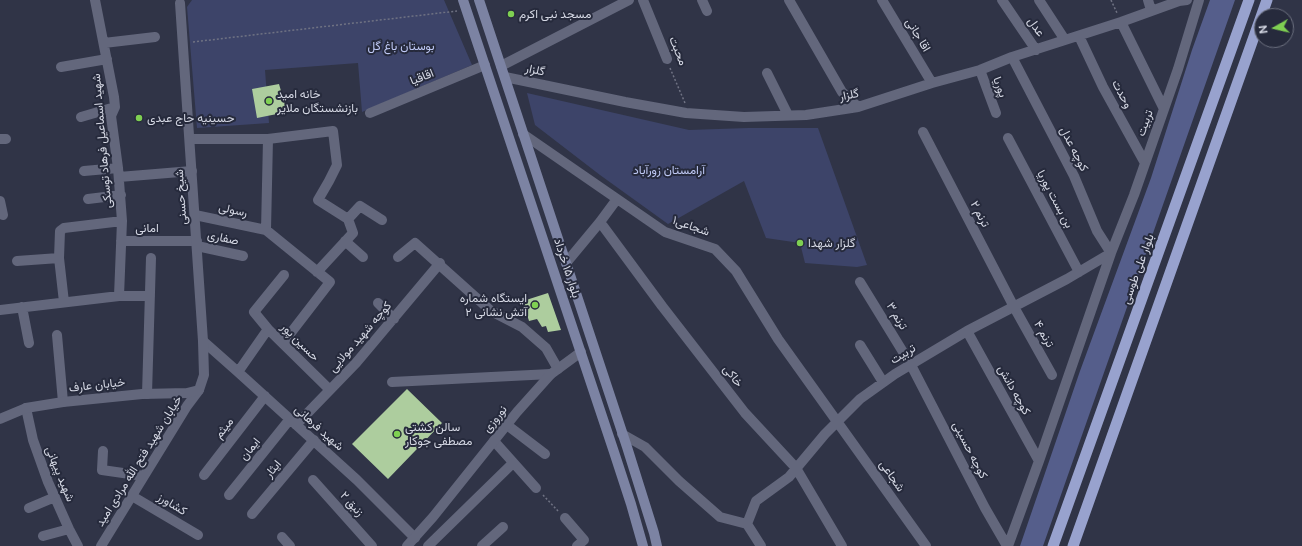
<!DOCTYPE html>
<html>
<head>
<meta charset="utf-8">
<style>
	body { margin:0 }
	#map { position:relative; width:1302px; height:546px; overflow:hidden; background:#303447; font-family:"Public Sans",sans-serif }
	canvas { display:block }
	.north { position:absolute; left:1254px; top:8px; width:40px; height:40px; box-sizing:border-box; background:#262a3c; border:1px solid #6c707f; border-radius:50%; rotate:262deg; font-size:11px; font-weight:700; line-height:16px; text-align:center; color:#d5d8e4 }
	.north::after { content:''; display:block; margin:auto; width:14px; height:18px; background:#7fd052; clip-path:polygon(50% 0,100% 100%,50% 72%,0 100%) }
</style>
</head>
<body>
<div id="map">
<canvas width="1302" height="546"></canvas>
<div class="north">N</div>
</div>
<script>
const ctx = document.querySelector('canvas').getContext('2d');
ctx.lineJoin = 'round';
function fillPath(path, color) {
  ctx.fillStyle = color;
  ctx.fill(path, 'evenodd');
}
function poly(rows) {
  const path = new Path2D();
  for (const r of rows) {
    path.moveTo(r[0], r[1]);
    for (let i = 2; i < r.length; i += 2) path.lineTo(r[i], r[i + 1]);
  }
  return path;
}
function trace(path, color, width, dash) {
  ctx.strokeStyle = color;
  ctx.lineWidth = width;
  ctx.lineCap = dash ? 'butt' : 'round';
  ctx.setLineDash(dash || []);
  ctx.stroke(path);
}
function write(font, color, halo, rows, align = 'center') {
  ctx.font = font + ' "Public Sans",Vazirmatn,sans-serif';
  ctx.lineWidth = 4;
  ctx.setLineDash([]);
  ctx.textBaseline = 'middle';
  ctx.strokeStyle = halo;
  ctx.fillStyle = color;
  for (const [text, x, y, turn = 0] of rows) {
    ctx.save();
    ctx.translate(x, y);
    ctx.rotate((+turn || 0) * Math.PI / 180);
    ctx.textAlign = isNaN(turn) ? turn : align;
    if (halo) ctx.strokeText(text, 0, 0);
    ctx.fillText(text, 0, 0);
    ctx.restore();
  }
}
fillPath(poly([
	[192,0,444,0,472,65,362,112,358,63,265,70,269,123,197,128,187,7],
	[527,93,689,130,748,128,818,128,867,265,857,267,805,263,800,243,766,238,744,181,668,224,600,175,535,125]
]), '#3d4469');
fillPath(poly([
	[1210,0,1235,0,1043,546,1020,546,1080,371,1151,178,1192,50]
]), '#555e8b');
fillPath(poly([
	[279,84,287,112,257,118,252,89],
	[548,293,561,330,548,332,546,326,542,327,537,319,529,321,523,301],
	[407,389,442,423,388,479,352,444]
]), '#adcd9e');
trace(poly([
	[1111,0,1117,13],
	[193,42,457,11],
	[670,68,685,103],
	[543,495,558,511]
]), '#6f7283', 1.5, [2, 2]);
trace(poly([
	[95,0,114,97,115,107,111,116,118,168,122,221,119,296],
	[643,0,667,59],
	[702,0,707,11],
	[789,0,842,92,858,107],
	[882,0,932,83],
	[1002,0,1036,50],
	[1039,0,1065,40],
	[1148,0,1151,10],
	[1121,22,1164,109],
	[1079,36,1103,87,1145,163],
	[104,43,155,37],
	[61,67,107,59],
	[980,70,996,113],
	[767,73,788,115],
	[505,77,625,102,686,113,744,117,806,115,858,107,932,83,980,70,1012,57,1121,22,1179,1,1187,0],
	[370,113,485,65],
	[81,117,115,107],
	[923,132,1014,307,1052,375],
	[523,134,665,232,715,249,736,271,778,339,926,546],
	[1008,138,1079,272],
	[0,139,6,139],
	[190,139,268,139,333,131,337,165,329,181,318,200,348,219,353,233,317,272],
	[84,171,118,168],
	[119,177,192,171],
	[88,199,121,195],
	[0,201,3,215],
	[195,215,266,230,330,282,283,343],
	[348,219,360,206,382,220],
	[600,222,662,306,745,413,796,468,842,546],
	[266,230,268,139],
	[121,241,197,241],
	[345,241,363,257],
	[197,246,243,256],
	[398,257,415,243,491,311,522,327,546,348,558,369],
	[17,261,59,258],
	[566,263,600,222,617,199],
	[860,282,911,365,985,508,1007,546],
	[64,302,59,258,60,231,64,228,122,221],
	[378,303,394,319],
	[22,307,29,343],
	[0,310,119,296,150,296],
	[268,329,254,312,284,275],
	[967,331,1039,461],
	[57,335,63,402],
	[203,341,238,372,357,480,415,538],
	[860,345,883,382],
	[238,372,268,329,330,390],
	[392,382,551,374],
	[147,394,151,258],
	[26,408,33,440,48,482,69,529,78,546],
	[296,425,356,363,440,263],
	[507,425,545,454],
	[622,434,645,447,679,481,720,517,747,524],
	[494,441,536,488],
	[103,451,102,470,144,476],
	[204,475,265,396],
	[313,480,372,546],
	[229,495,290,419],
	[132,496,198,535],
	[29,508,55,497],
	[252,514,314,440],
	[565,518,584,540,577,546],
	[747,524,756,501,789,477,825,434,860,399,895,374,967,331,1067,279,1111,253,1097,231,1074,176,1012,57],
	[747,524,761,546],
	[43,536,69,529],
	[282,537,290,546],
	[101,546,187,406,199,390],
	[428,546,513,463],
	[482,546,503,527],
	[1008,546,1039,461,1111,253,1134,195,1178,69,1199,0]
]), '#63677c', 10);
trace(poly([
	[501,66,629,0],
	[0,419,26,408,63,402,142,394,187,393,199,390,204,375,203,341,180,3],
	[407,546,433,517,517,412,551,374,581,352]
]), '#63677c', 10);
trace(poly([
	[463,0,614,452,631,504,643,546],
	[479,0,627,447,654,533,657,546]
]), '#7c83a3', 10);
trace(poly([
	[1053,546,1249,0],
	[1073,546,1267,0]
]), '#98a2ce', 11);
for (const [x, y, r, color] of [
	[511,14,4,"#7fd052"],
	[269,101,4,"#7fd052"],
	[139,118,4,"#7fd052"],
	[800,243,4,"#7fd052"],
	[535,305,4,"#7fd052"],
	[397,434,4,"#7fd052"]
]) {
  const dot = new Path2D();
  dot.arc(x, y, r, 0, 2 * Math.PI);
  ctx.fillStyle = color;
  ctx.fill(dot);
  trace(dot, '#262a3c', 1.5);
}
write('12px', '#d5d8e4', '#262a3c', [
	["مسجد نبی اکرم",519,14],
	["خانه امید",277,94],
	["بازنشستگان ملایر",277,108],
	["حسینیه حاج عبدی",147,118],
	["گلزار شهدا",808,243],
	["ایستگاه شماره",527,298,"right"],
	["۲ آتش نشانی",527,312,"right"],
	["سالن کشتی",405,427],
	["مصطفی جوکار",405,441]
], 'left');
write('12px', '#d5d8e4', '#262a3c', [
	["عدل",1036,27,55],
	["اقا جانی",918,35,59],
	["محبت",678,51,68],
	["گلزار",535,70,12],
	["اقاقیا",422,77,-22],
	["پوریا",1000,87,70],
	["وحدت",1122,94,62],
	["گلزار",849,95,-11],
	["تربیت",1145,123,-71],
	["شهید اسماعیل فرهاد توسکی",102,141,-95],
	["کوچه عدل",1074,149,63],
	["شیخ حسنی",181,197,-94],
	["بن بست پوریا",1055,199,62],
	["رسولی",233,210,12],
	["ترنم ۲",980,214,62],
	["شجاعی۱",691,226,19],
	["امانی",147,228],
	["صفاری",223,238,12],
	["بلوار ۱۵ خرداد",567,268,72],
	["بلوار علی طوسی",1138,269,-70],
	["ترنم ۳",897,316,59],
	["ترنم ۴",1044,334,60],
	["کوچه شهید مولایی",360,337,-49],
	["حسین پور",300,342,45],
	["تربیت",903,354,-31],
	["خاکی",733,376,52],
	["خیابان عارف",97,385,-6],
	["کوچه دانش",1014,390,61],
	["نوروزی",495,419,-51],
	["میثم",224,428,-52],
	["شهید فرهانی",319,428,42],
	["ایمان",250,449,-51],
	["کوچه حسینی",970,450,63],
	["خیابان شهید فتح الله مرادی امید",139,461,-58],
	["ایثار",273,469,-50],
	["شهید پیهانی",60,474,68],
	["شجاعی",892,476,55],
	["کشاورز",172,504,31],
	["زنبق ۲",352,504,48]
]);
write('12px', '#c0caf6', '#262a3c', [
	["بوستان باغ گل",401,46],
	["آرامستان زورآباد",669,170]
]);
</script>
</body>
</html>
